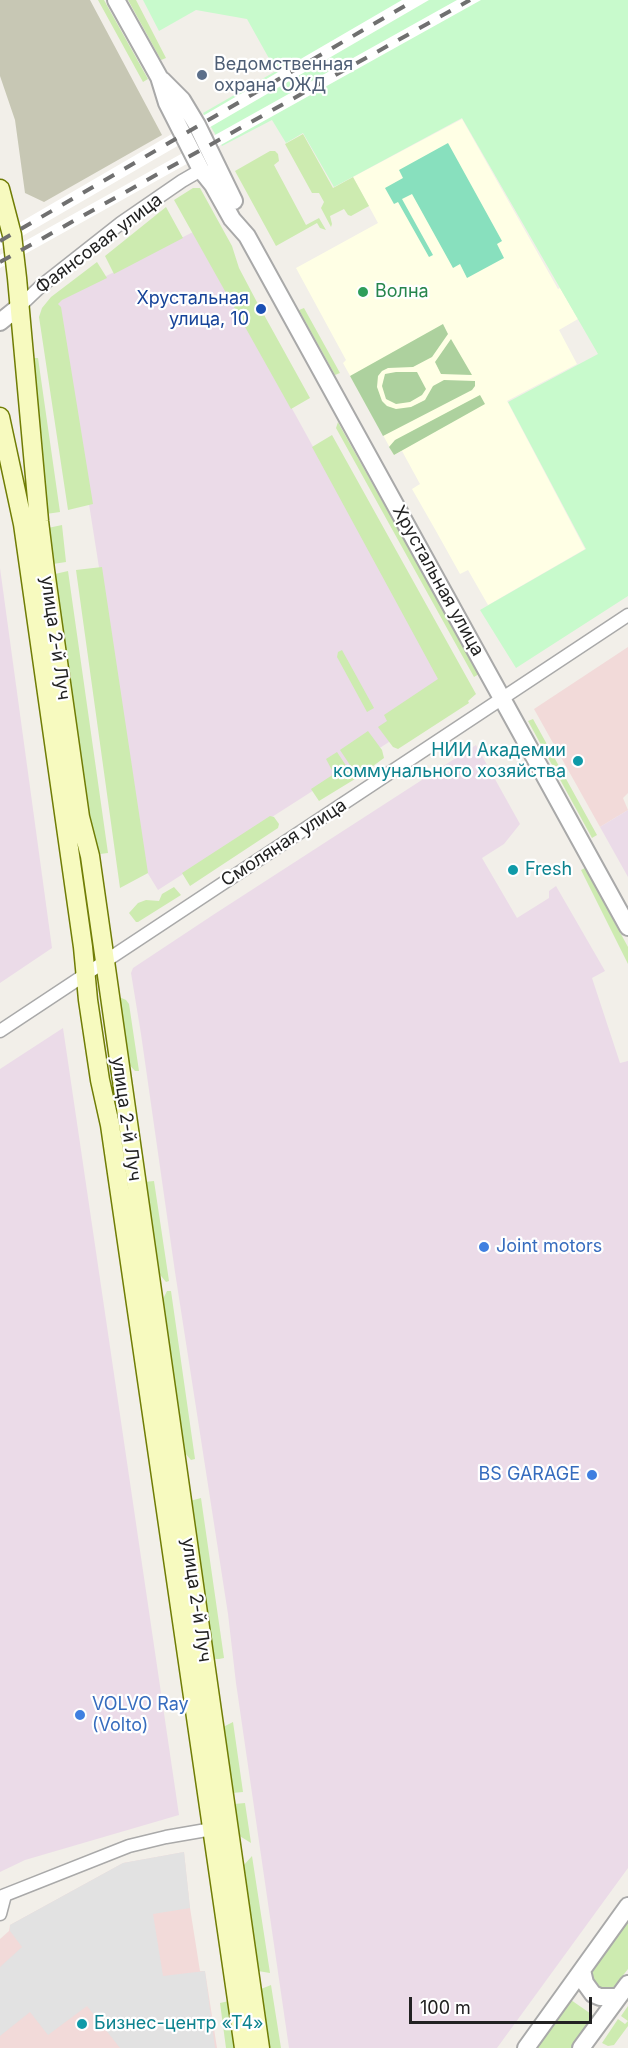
<!DOCTYPE html>
<html>
<head>
<meta charset="utf-8">
<style>
	body { margin:0 }
	#map { position:relative; width:628px; height:2048px; overflow:hidden; background:#f2efe9; font-family:Inter,sans-serif }
	canvas { display:block }
	.scale { position:absolute; left:409px; top:1997px; width:183px; height:27px; box-sizing:border-box; border:3px solid #222; border-top:0; padding-left:8px; font-size:18px; line-height:21px; white-space:nowrap; color:#222; -webkit-text-stroke:4px #fff; paint-order:stroke }
</style>
</head>
<body>
<div id="map">
<canvas width="628" height="2048"></canvas>
<div class="scale">100 m</div>
</div>
<script>
const ctx = document.querySelector('canvas').getContext('2d');
ctx.lineJoin = 'round';
function fillPath(path, color) {
  ctx.fillStyle = color;
  ctx.fill(path, 'evenodd');
}
function poly(rows) {
  const path = new Path2D();
  for (const r of rows) {
    path.moveTo(r[0], r[1]);
    for (let i = 2; i < r.length; i += 2) path.lineTo(r[i], r[i + 1]);
  }
  return path;
}
function trace(path, color, width, dash) {
  ctx.strokeStyle = color;
  ctx.lineWidth = width;
  ctx.lineCap = dash ? 'butt' : 'round';
  ctx.setLineDash(dash || []);
  ctx.stroke(path);
}
function write(font, color, halo, rows, align = 'center') {
  ctx.font = font + ' Inter,sans-serif';
  ctx.lineWidth = 4.5;
  ctx.setLineDash([]);
  ctx.textBaseline = 'middle';
  ctx.strokeStyle = halo;
  ctx.fillStyle = color;
  for (const [text, x, y, turn = 0] of rows) {
    ctx.save();
    ctx.translate(x, y);
    ctx.rotate((+turn || 0) * Math.PI / 180);
    ctx.textAlign = isNaN(turn) ? turn : align;
    if (halo) ctx.strokeText(text, 0, 0);
    ctx.fillText(text, 0, 0);
    ctx.restore();
  }
}
fillPath(poly([
	[628,647,628,793,623,798,628,810,600,827,534,709],
	[184,1852,190,1908,200,1971,205,1971,217,2048,0,2048,0,1939,9,1931,10,1925,123,1863]
]), '#f2dad9');
fillPath(poly([
	[193,232,295,414,453,701,158,890,147,872,57,301],
	[0,568,52,948,0,983],
	[476,745,520,824,504,844,482,858,517,918,549,898,549,891,556,886,605,971,592,978,620,1063,628,1061,628,1868,497,2048,289,2048,236,1683,228,1614,175,1272,141,1034,131,973,133,968,216,913],
	[628,810,628,877,600,827],
	[63,1028,179,1815,25,1860,0,1872,0,1069]
]), '#ebdbe8');
fillPath(poly([
	[462,119,558,289,560,288,578,319,559,330,577,364,507,401,585,549,488,605,468,570,460,574,436,531,412,489,420,484,402,451,394,455,343,363,346,360,296,268,378,223,353,177]
]), '#ffffe5');
fillPath(poly([
	[0,0,90,0,162,135,44,202,25,193,15,120,0,76]
]), '#c7c7b4');
fillPath(poly([
	[98,0,104,0,148,79,143,82],
	[128,0,136,0,166,58,161,60],
	[303,134,333,188,353,177,369,206,351,216,348,215,344,209,330,216,332,224,331,227,321,208,324,202,319,193,312,193,285,144],
	[270,151,275,151,278,154,279,161,274,165,306,225,319,218,326,230,320,228,317,223,276,246,235,171],
	[193,188,200,188,232,246,239,268,259,306,258,307,262,314,263,313,310,398,291,409,174,200],
	[166,207,183,238,114,274,105,256],
	[97,262,107,278,62,300,58,304,61,307,93,504,68,510,39,317,42,308,51,297],
	[304,308,340,373,335,375,299,310],
	[32,358,38,358,60,512,46,514],
	[338,422,340,426,479,674,474,677,336,428],
	[332,435,476,694,468,701,469,703,398,749,393,747,378,727,387,721,384,715,438,679,312,447],
	[62,525,66,562,53,564,48,528],
	[102,567,148,873,120,888,76,570],
	[68,571,108,853,100,854,88,812,55,574],
	[342,650,374,708,367,712,337,657,338,652],
	[533,719,597,835,592,838,528,721],
	[368,731,382,750,384,758,358,777,340,750],
	[337,752,355,779,319,801,311,789,334,774,326,759],
	[270,816,274,817,279,824,278,828,190,886,182,873],
	[585,868,628,947,628,964,581,870],
	[174,887,181,895,138,922,136,922,129,913,138,903,146,900,159,901,162,894],
	[117,996,126,1000,129,1004,139,1071,135,1071,126,1061],
	[154,1181,169,1281,166,1282,157,1271,144,1182],
	[167,1291,171,1291,195,1459,191,1460,183,1451,161,1303],
	[201,1498,224,1658,219,1659,213,1659,190,1501],
	[233,1722,243,1792,232,1793,223,1727],
	[245,1803,251,1843,238,1835,234,1804],
	[252,1856,270,1973,258,1971,243,1866],
	[628,1920,628,1969,614,1987,604,1991,593,1985,591,1974],
	[271,1985,281,2048,269,2048,261,1989],
	[571,2000,594,2016,571,2048,537,2048],
	[229,2001,235,2048,226,2048,220,2003],
	[628,2006,628,2026,614,2045,608,2046,602,2043,618,2019,625,2024,628,2021,621,2016]
]), '#cdebb0');
fillPath(poly([
	[443,324,448,334,432,357,413,367,388,368,382,371,378,376,377,387,382,401,387,406,396,409,411,407,425,400,433,386,444,380,475,381,475,386,472,390,383,436,350,376],
	[451,339,472,375,441,374,435,362],
	[417,372,426,389,422,395,410,402,396,404,386,399,382,386,385,374,396,372],
	[480,395,485,404,394,455,389,447,395,440]
]), '#add19e');
fillPath(poly([
	[143,0,628,0,628,596,516,668,480,610,586,549,508,402,598,354,462,118,334,187,303,133,286,143,272,120,222,146,203,113,276,71,247,19,196,10,159,31]
]), '#c8facc');
fillPath(poly([
	[448,143,502,241,497,244,504,258,467,278,460,264,453,268,412,194,402,199,433,255,429,257,398,202,394,204,385,188,403,178,399,170]
]), '#88e0be');
fillPath(poly([
	[184,1852,190,1908,153,1914,163,1976,205,1971,215,2048,120,2048,87,2006,48,2035,30,2012,0,2036,0,1967,22,1947,10,1931,10,1925,123,1863]
]), '#e2e2e2');
fillPath(poly([
	[402,0,429,0,0,249,0,234],
	[457,0,481,0,0,268,0,255]
]), '#fff');
const minor = poly([
	[20,306,41,286,121,223,182,181,201,170],
	[0,1031,628,615],
	[0,1897,129,1846,166,1837,218,1828],
	[0,1914,5,1895]
]);
const tertiary = poly([
	[116,0,159,77,167,103,201,170,213,185,232,219,247,236,628,927],
	[162,80,182,100,197,125,234,201],
	[0,322,20,306],
	[582,1970,585,1983,593,1994,600,1997,618,1997],
	[526,2048,628,1906],
	[581,2048,628,1984]
]);
const secondary = poly([
	[0,189,12,235,17,278,39,521,45,570,80,817,90,856,260,2048],
	[0,417,23,524,83,947,88,1000,100,1080,110,1125,244,2048]
]);
trace(minor, '#a9a9a9', 15);
trace(tertiary, '#a9a9a9', 20);
trace(secondary, '#707d05', 21);
trace(minor, '#fff', 12);
trace(tertiary, '#fff', 16);
trace(secondary, '#f7fabf', 18);
trace(poly([
	[0,241,415,0],
	[0,262,470,0]
]), '#707070', 4, [12, 12]);
for (const [x, y, r, color] of [
	[202,75,6,"#5c6f8a"],
	[363,292,6,"#2e9e5b"],
	[261,309,6,"#1a4fb4"],
	[578,761,6,"#0f9aa8"],
	[513,870,6,"#0f9aa8"],
	[484,1247,6,"#3f7fe0"],
	[592,1475,6,"#3f7fe0"],
	[80,1715,6,"#3f7fe0"],
	[82,2024,6,"#0f9aa8"]
]) {
  const dot = new Path2D();
  dot.arc(x, y, r, 0, 2 * Math.PI);
  ctx.fillStyle = color;
  ctx.fill(dot);
  trace(dot, '#fff', 2);
}
write('18px', '#4e5e75', '#fff', [
	["Ведомственная",214,65],
	["охрана ОЖД",214,86]
], 'left');
write('18px', '#222', '#fff', [
	["Фаянсовая улица",99,244,-37],
	["Хрустальная улица",438,581,61],
	["улица 2-й Луч",55,638,82],
	["Смоляная улица",284,843,-33],
	["улица 2-й Луч",126,1119,82],
	["улица 2-й Луч",196,1600,82]
]);
write('18px', '#27864d', '#fff', [
	["Волна",375,292]
], 'left');
write('18px', '#164399', '#fff', [
	["Хрустальная",249,299],
	["улица, 10",249,320]
], 'right');
write('18px', '#0d838f', '#fff', [
	["НИИ Академии",566,751,"right"],
	["коммунального хозяйства",566,772,"right"],
	["Fresh",525,870],
	["Бизнес-центр «Т4»",94,2024]
], 'left');
write('18px', '#366cbe', '#fff', [
	["Joint motors",496,1247],
	["BS GARAGE",580,1475,"right"],
	["VOLVO Ray",92,1705],
	["(Volto)",92,1726]
], 'left');
</script>
</body>
</html>
